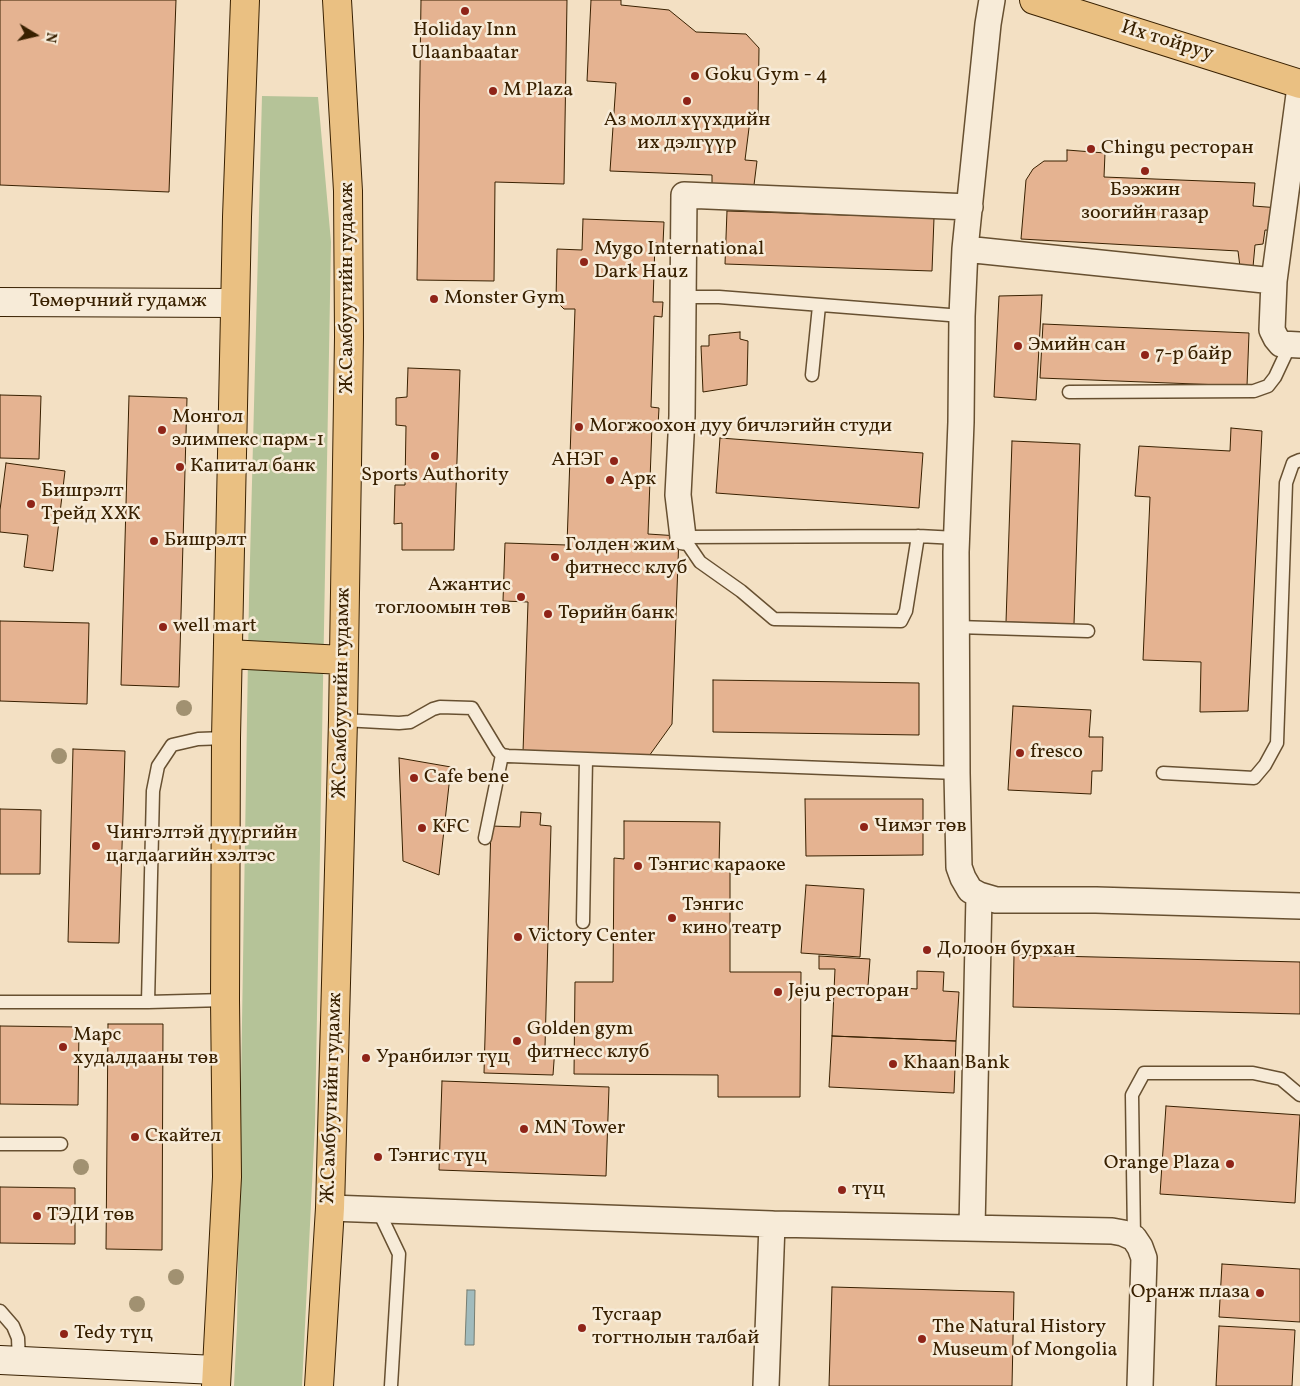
<!DOCTYPE html>
<html>
<head>
<meta charset="utf-8">
<style>
	body { margin:0 }
	#map { position:relative; width:1300px; height:1386px; overflow:hidden; background:#f3e0c3; font-family:Vollkorn,serif }
	canvas { display:block }
	.north { position:absolute; left:10px; top:10px; width:50px; height:50px; -webkit-text-stroke:4px #f7ebd8; paint-order:stroke; rotate:99deg; font-size:14px; font-weight:700; line-height:20px; text-align:center; color:#382000 }
	.north::after { content:''; display:block; margin:auto; width:18px; height:22px; background:#382000; clip-path:polygon(50% 0,100% 100%,50% 72%,0 100%) }
</style>
</head>
<body>
<div id="map">
<canvas width="1300" height="1386"></canvas>
<div class="north">N</div>
</div>
<script>
const ctx = document.querySelector('canvas').getContext('2d');
ctx.lineJoin = 'round';
function fillPath(path, color) {
  ctx.fillStyle = color;
  ctx.fill(path, 'evenodd');
}
function poly(rows) {
  const path = new Path2D();
  for (const r of rows) {
    path.moveTo(r[0], r[1]);
    for (let i = 2; i < r.length; i += 2) path.lineTo(r[i], r[i + 1]);
  }
  return path;
}
function trace(path, color, width, dash) {
  ctx.strokeStyle = color;
  ctx.lineWidth = width;
  ctx.lineCap = dash ? 'butt' : 'round';
  ctx.setLineDash(dash || []);
  ctx.stroke(path);
}
function write(font, color, halo, rows, align = 'center') {
  ctx.font = font + ' Vollkorn,serif';
  ctx.lineWidth = 5;
  ctx.setLineDash([]);
  ctx.textBaseline = 'middle';
  ctx.strokeStyle = halo;
  ctx.fillStyle = color;
  for (const [text, x, y, turn = 0] of rows) {
    ctx.save();
    ctx.translate(x, y);
    ctx.rotate((+turn || 0) * Math.PI / 180);
    ctx.textAlign = isNaN(turn) ? turn : align;
    if (halo) ctx.strokeText(text, 0, 0);
    ctx.fillText(text, 0, 0);
    ctx.restore();
  }
}
fillPath(poly([
	[262,96,318,97,331,242,315,1124,302,1386,234,1386,237,1325,249,598]
]), '#b5c398');
const water = poly([
	[467,1290,475,1290,474,1345,465,1345,467,1290]
]);
fillPath(water, '#a0bbbd');
trace(water, '#767d71', 1);
const building = poly([
	[0,0,176,0,169,192,0,185,0,0],
	[421,0,567,0,564,184,495,182,494,281,417,280,421,0],
	[591,0,621,0,621,5,669,10,696,32,746,34,759,48,758,118,750,120,745,160,757,161,754,185,712,185,712,175,610,171,616,83,587,81,591,0],
	[1067,150,1105,153,1104,177,1255,183,1253,206,1280,208,1278,231,1265,230,1263,244,1255,245,1253,267,1240,267,1238,251,1021,239,1026,180,1033,169,1044,161,1067,161,1067,150],
	[727,211,934,218,932,271,725,264,727,211],
	[583,219,664,222,663,244,655,243,653,302,663,302,662,317,654,316,651,407,659,408,658,426,652,426,648,534,679,536,672,724,649,756,523,752,528,602,503,601,505,543,567,545,575,309,564,309,556,301,557,249,582,250,583,219],
	[1042,295,1036,400,994,397,999,296,1042,295],
	[1043,324,1249,333,1247,386,1040,378,1043,324],
	[740,332,740,339,748,341,747,385,703,392,701,346,709,346,709,335,740,332],
	[408,368,460,370,454,550,402,550,402,523,394,524,395,485,405,485,406,426,396,425,396,398,407,397,408,368],
	[0,395,41,396,39,459,0,458,0,395],
	[129,396,187,398,179,687,121,685,129,396],
	[1231,428,1262,431,1248,711,1200,712,1201,662,1143,660,1150,497,1135,496,1139,446,1230,451,1231,428],
	[720,438,923,453,919,508,716,493,720,438],
	[1012,441,1080,444,1074,624,1006,622,1012,441],
	[6,463,65,471,53,571,24,567,28,535,0,532,0,510,6,463],
	[0,621,89,623,87,704,0,701,0,621],
	[713,680,919,683,919,735,713,732,713,680],
	[1013,706,1091,710,1089,737,1103,737,1102,771,1092,771,1091,794,1008,790,1013,706],
	[73,749,125,751,119,943,68,942,73,749],
	[399,758,451,767,439,875,403,861,399,758],
	[805,799,923,799,923,855,806,856,805,799],
	[0,809,41,810,40,874,0,874,0,809],
	[521,812,541,813,540,825,551,826,545,1047,555,1047,553,1075,484,1073,491,826,520,827,521,812],
	[624,821,720,822,719,865,730,865,730,972,801,972,800,1097,718,1097,718,1075,574,1074,575,982,613,982,614,858,624,859,624,821],
	[806,885,864,889,860,957,801,953,806,885],
	[1014,955,1300,962,1300,1014,1013,1007,1014,955],
	[819,956,870,959,868,986,917,989,917,971,944,972,943,991,959,992,956,1041,832,1036,835,969,819,969,819,956],
	[108,1024,163,1024,162,1250,106,1249,108,1024],
	[0,1026,79,1027,78,1105,0,1104,0,1026],
	[832,1036,956,1041,954,1093,829,1087,832,1036],
	[442,1081,609,1087,606,1176,439,1170,442,1081],
	[1166,1106,1300,1115,1295,1203,1160,1194,1166,1106],
	[0,1187,75,1188,75,1244,0,1243,0,1187],
	[1222,1264,1300,1269,1300,1322,1219,1317,1222,1264],
	[832,1287,1014,1292,1012,1386,829,1386,832,1287],
	[1219,1326,1295,1330,1292,1386,1216,1386,1219,1326]
]);
fillPath(building, '#e5b391');
trace(building, '#382000', 1);
const service = poly([
	[683,297,719,297,962,316],
	[812,375,819,306],
	[1069,392,1254,391,1268,386,1275,377,1290,345],
	[683,537,700,562,741,591,774,619,901,621,906,611,918,536],
	[683,537,918,536,957,538],
	[957,627,1088,631],
	[343,720,399,723,410,722,433,709,440,707,472,708,498,751,502,755,508,756,957,773],
	[1163,773,1254,778,1265,765,1277,743,1286,483,1293,463,1300,460],
	[485,838,502,755],
	[583,922,586,759],
	[225,1000,148,1002,153,791,158,766,172,745,198,739,226,738],
	[0,1002,148,1002],
	[0,1144,61,1144],
	[378,1210,399,1254,391,1386],
	[1134,1238,1132,1095,1144,1073,1253,1073,1281,1079,1300,1095],
	[0,1311,13,1326,18,1338,19,1361]
]);
const minor = poly([
	[992,0,988,24,965,249,962,316,961,422,956,552,957,773,959,867,963,878,970,890,979,895,996,900,1096,900,1300,906],
	[965,249,1274,281,1300,87],
	[1274,281,1272,330,1276,338,1281,344,1300,345],
	[683,537,678,495,682,416,684,195,970,207],
	[330,1208,772,1224,766,1386],
	[772,1224,1112,1231,1123,1233,1134,1238,1140,1247,1144,1258,1140,1386],
	[972,1228,979,895]
]);
const secondary = poly([
	[0,302,235,303],
	[0,1360,216,1370]
]);
const primary = poly([
	[1034,0,1300,84],
	[228,654,343,660],
	[216,1386,227,1177,225,1000,226,738,237,217,245,0],
	[319,1386,330,1208,343,720,349,337,348,191,337,0]
]);
trace(service, '#675031', 15);
trace(minor, '#675031', 28);
trace(secondary, '#382000', 30);
trace(primary, '#382000', 30);
trace(service, '#f7ebd8', 12);
trace(minor, '#f7ebd8', 25);
trace(secondary, '#f7ebd8', 28);
trace(primary, '#eac082', 28);
ctx.fillStyle = '#a19171';
for (const [x, y] of [
	[184,708],
	[59,756],
	[81,1167],
	[176,1277],
	[137,1304]
]) {
  ctx.beginPath();
  ctx.arc(x, y, 8, 0, 2 * Math.PI);
  ctx.fill();
}
for (const [x, y, r, color] of [
	[465,11,5,"#8f2418"],
	[695,76,5,"#8f2418"],
	[493,91,5,"#8f2418"],
	[687,101,5,"#8f2418"],
	[1091,149,5,"#8f2418"],
	[1145,171,5,"#8f2418"],
	[584,262,5,"#8f2418"],
	[434,299,5,"#8f2418"],
	[1018,346,5,"#8f2418"],
	[1145,355,5,"#8f2418"],
	[579,427,5,"#8f2418"],
	[162,430,5,"#8f2418"],
	[435,456,5,"#8f2418"],
	[614,461,5,"#8f2418"],
	[180,467,5,"#8f2418"],
	[610,480,5,"#8f2418"],
	[31,504,5,"#8f2418"],
	[154,541,5,"#8f2418"],
	[555,557,5,"#8f2418"],
	[521,597,5,"#8f2418"],
	[548,614,5,"#8f2418"],
	[163,627,5,"#8f2418"],
	[1020,753,5,"#8f2418"],
	[414,778,5,"#8f2418"],
	[864,827,5,"#8f2418"],
	[422,828,5,"#8f2418"],
	[96,846,5,"#8f2418"],
	[638,866,5,"#8f2418"],
	[672,918,5,"#8f2418"],
	[518,937,5,"#8f2418"],
	[927,950,5,"#8f2418"],
	[778,992,5,"#8f2418"],
	[517,1041,5,"#8f2418"],
	[63,1047,5,"#8f2418"],
	[366,1058,5,"#8f2418"],
	[893,1064,5,"#8f2418"],
	[524,1129,5,"#8f2418"],
	[135,1137,5,"#8f2418"],
	[378,1157,5,"#8f2418"],
	[1230,1164,5,"#8f2418"],
	[842,1190,5,"#8f2418"],
	[37,1216,5,"#8f2418"],
	[1260,1293,5,"#8f2418"],
	[582,1328,5,"#8f2418"],
	[64,1334,5,"#8f2418"],
	[922,1339,5,"#8f2418"]
]) {
  const dot = new Path2D();
  dot.arc(x, y, r, 0, 2 * Math.PI);
  ctx.fillStyle = color;
  ctx.fill(dot);
  trace(dot, '#f7ebd8', 2);
}
write('20px', '#382000', '#f7ebd8', [
	["Holiday Inn",465,31,"center"],
	["Ulaanbaatar",465,54,"center"],
	["Goku Gym - 4",705,76],
	["M Plaza",503,91],
	["Аз молл хүүхдийн",687,121,"center"],
	["их дэлгүүр",687,144,"center"],
	["Chingu ресторан",1101,149],
	["Бээжин",1145,191,"center"],
	["зоогийн газар",1145,214,"center"],
	["Mygo International",594,250],
	["Dark Hauz",594,273],
	["Monster Gym",444,299],
	["Эмийн сан",1028,346],
	["7-р байр",1155,355],
	["Монгол",172,418],
	["элимпекс парм-1",172,441],
	["Могжоохон дуу бичлэгийн студи",589,427],
	["АНЭГ",604,461,"right"],
	["Капитал банк",190,467],
	["Sports Authority",435,476,"center"],
	["Арк",620,480],
	["Бишрэлт",41,492],
	["Трейд ХХК",41,515],
	["Бишрэлт",164,541],
	["Голден жим",565,546],
	["фитнесс клуб",565,569],
	["Ажантис",511,586,"right"],
	["тоглоомын төв",511,609,"right"],
	["Төрийн банк",558,614],
	["well mart",173,627],
	["fresco",1030,753],
	["Cafe bene",424,778],
	["Чимэг төв",874,827],
	["KFC",432,828],
	["Чингэлтэй дүүргийн",106,834],
	["цагдаагийн хэлтэс",106,857],
	["Тэнгис караоке",648,866],
	["Тэнгис",682,906],
	["кино театр",682,929],
	["Victory Center",528,937],
	["Долоон бурхан",937,950],
	["Jeju ресторан",788,992],
	["Golden gym",527,1030],
	["фитнесс клуб",527,1053],
	["Марс",73,1036],
	["худалдааны төв",73,1059],
	["Уранбилэг түц",376,1058],
	["Khaan Bank",903,1064],
	["MN Tower",534,1129],
	["Скайтел",145,1137],
	["Тэнгис түц",388,1157],
	["Orange Plaza",1220,1164,"right"],
	["түц",852,1190],
	["ТЭДИ төв",47,1216],
	["Оранж плаза",1250,1293,"right"],
	["Тусгаар",592,1316],
	["тогтнолын талбай",592,1339],
	["The Natural History",932,1328],
	["Museum of Mongolia",932,1351],
	["Tedy түц",74,1334]
], 'left');
write('20px', '#382000', '#f7ebd8', [
	["Их тойруу",1167,42,17],
	["Ж.Самбуугийн гудамж",348,288,-90],
	["Төмөрчний гудамж",118,302],
	["Ж.Самбуугийн гудамж",343,693,-89],
	["Ж.Самбуугийн гудамж",333,1098,-88]
]);
</script>
</body>
</html>
